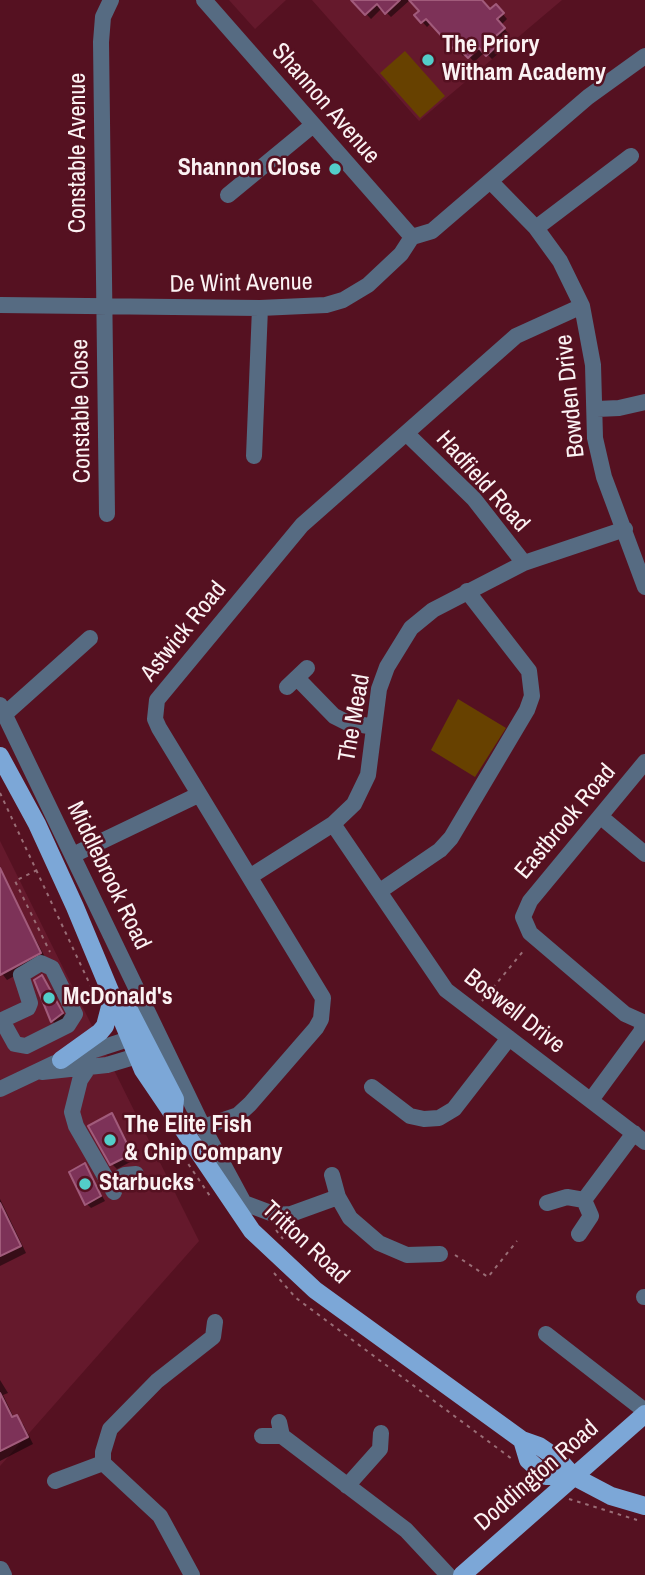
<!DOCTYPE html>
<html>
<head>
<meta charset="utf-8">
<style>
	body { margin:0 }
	canvas { display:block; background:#551121 }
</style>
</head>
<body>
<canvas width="645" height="1575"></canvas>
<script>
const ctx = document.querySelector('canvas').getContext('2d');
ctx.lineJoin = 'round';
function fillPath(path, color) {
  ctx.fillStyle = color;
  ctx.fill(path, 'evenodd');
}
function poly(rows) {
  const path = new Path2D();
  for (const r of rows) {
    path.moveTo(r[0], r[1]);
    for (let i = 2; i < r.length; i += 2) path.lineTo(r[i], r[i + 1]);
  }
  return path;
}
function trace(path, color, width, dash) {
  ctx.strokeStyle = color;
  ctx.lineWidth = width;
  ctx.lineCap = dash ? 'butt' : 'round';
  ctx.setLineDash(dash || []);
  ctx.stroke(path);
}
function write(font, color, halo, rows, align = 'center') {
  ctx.font = font + ' "Archivo Narrow",sans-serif';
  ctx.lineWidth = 5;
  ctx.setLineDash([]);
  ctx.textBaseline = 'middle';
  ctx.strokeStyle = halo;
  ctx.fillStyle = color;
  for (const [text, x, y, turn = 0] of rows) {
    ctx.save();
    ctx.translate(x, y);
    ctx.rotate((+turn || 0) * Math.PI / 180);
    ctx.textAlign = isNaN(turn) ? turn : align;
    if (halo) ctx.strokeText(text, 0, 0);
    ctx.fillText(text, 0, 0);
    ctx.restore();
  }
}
fillPath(poly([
	[229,0,286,0,255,29],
	[312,0,562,0,419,121],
	[0,841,199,1241,0,1466]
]), '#65192c');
fillPath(poly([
	[405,51,445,96,420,118,380,73],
	[458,699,506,728,475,777,431,750]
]), '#674100');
fillPath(poly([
	[353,0,410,0,391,17,382,8,371,19],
	[412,0,482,0,490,11,496,6,507,19,501,25,509,34,499,43,504,49,492,59,485,52,474,62,466,53,463,56,432,22,427,27,416,15,421,11],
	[4,879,46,959,7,980,0,971,0,881],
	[41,977,67,1019,57,1025,52,1021],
	[112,1116,136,1159,117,1169,112,1164],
	[84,1165,105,1201,91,1208,87,1204],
	[0,1199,26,1253,0,1266],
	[0,1380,8,1393,3,1395,14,1418,23,1424,33,1444,0,1461]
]), '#0007');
const building = poly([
	[351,0,400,0,385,14,377,4,365,15,351,0],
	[409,0,482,0,490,9,496,4,504,13,497,19,505,28,495,37,500,43,486,56,479,48,468,58,460,50,457,53,426,19,421,23,414,15,419,11,409,0],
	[0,868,41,953,0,975,0,868],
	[42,975,63,1013,51,1022,34,980,42,975],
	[112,1113,132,1154,110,1165,88,1126,112,1113],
	[85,1163,101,1196,85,1205,69,1172,85,1163],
	[0,1203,21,1246,0,1256,0,1203],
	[0,1393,12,1417,17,1415,28,1437,0,1451,0,1393]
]);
fillPath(building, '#7d3258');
trace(building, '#a15b7b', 2);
trace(poly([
	[0,793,93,991],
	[37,870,15,881,50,952],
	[482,1001,525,949],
	[174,1143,212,1199],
	[276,1230,283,1239],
	[455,1255,488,1277,517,1241],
	[274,1273,296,1298,512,1459],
	[569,1499,637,1520]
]), '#996d76', 2, [3.5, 5]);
trace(poly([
	[204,0,412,237],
	[492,183,536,228,560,261,582,306,593,365,595,438,604,477,645,587],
	[228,195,313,125],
	[536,228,631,156],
	[0,305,260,308,326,305,343,300,368,285,401,254,412,237,432,231,588,97,645,56],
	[597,409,619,408,645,402],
	[406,433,474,499,524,563],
	[254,456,260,308],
	[107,514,101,42,103,17,111,0],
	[297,678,334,716,346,722,374,727],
	[287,687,307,668],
	[0,705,203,1127,244,1203,276,1215,291,1214,338,1197],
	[5,714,90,638],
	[645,762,530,901,523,917,530,933,625,1014,645,1023],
	[601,817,645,854],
	[333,824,446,990,645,1142],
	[73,855,198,795],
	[251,876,333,824,354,804,368,775,379,689,387,667,411,628,433,610,524,563,625,529],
	[380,891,440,850,451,838,527,710,532,696,529,671,467,591],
	[0,1021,28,1008,30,1003,21,975,41,963,52,968,75,1014,68,1025,26,1046,15,1044,5,1026,0,1023],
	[88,1068,80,1080,72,1112,76,1126,114,1192],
	[42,1072,107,1065,147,1053],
	[372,1087,410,1116,424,1119,439,1118,454,1109,509,1038],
	[0,1089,55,1063,141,1035],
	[591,1100,641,1032,643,1024],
	[203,1127,238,1115,250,1104,316,1028,321,1019,323,998,159,728,155,719,157,700,302,525,516,336,582,306],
	[332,1175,338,1197,350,1218,379,1243,407,1255,440,1254],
	[109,1183,125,1175,136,1174],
	[584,1200,634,1133],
	[547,1203,567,1197,584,1200,591,1216,579,1234],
	[644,1297,645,1297],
	[546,1334,645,1411],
	[279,1422,282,1436,406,1530,448,1575],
	[262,1436,282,1436],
	[55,1481,103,1463],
	[347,1486,380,1449,381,1433],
	[1,1569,4,1575],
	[192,1575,160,1516,103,1463,103,1452,110,1429,157,1381,213,1337,215,1322]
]), '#566b82', 16);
trace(poly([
	[0,756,37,824,75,907,143,1070,252,1231,315,1290,522,1440,539,1446,558,1459,573,1476,611,1496,645,1506],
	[125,1002,175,1099,174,1112],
	[61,1060,100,1032,105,1026,112,999],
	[522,1440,528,1460,546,1476,573,1476],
	[462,1575,645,1414]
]), '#7ca7d7', 18);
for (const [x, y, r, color] of [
	[428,60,7,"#53cdc9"],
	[335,169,7,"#53cdc9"],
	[49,998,7,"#53cdc9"],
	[110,1140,7,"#53cdc9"],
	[85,1184,7,"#53cdc9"]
]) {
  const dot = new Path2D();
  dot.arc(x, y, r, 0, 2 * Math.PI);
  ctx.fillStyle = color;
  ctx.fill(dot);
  trace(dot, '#551121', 2.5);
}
write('bold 24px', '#fbf2f3', '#551121', [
	["The Priory",442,46],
	["Witham Academy",442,74],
	["Shannon Close",321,169,"right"],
	["McDonald's",63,998],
	["The Elite Fish",124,1126],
	["& Chip Company",124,1154],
	["Starbucks",99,1184]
], 'left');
write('24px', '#fbf2f3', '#551121', [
	["Shannon Avenue",325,104,49],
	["Constable Avenue",79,153,-90],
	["De Wint Avenue",241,284,-1],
	["Bowden Drive",571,396,-96],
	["Constable Close",82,411,-91],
	["Hadfield Road",482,482,48],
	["Astwick Road",184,632,-51],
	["The Mead",355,718,-80],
	["Eastbrook Road",566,822,-50],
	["Middlebrook Road",108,876,64],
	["Boswell Drive",514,1012,38],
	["Tritton Road",305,1243,43],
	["Doddington Road",537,1476,-41]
]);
</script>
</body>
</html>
